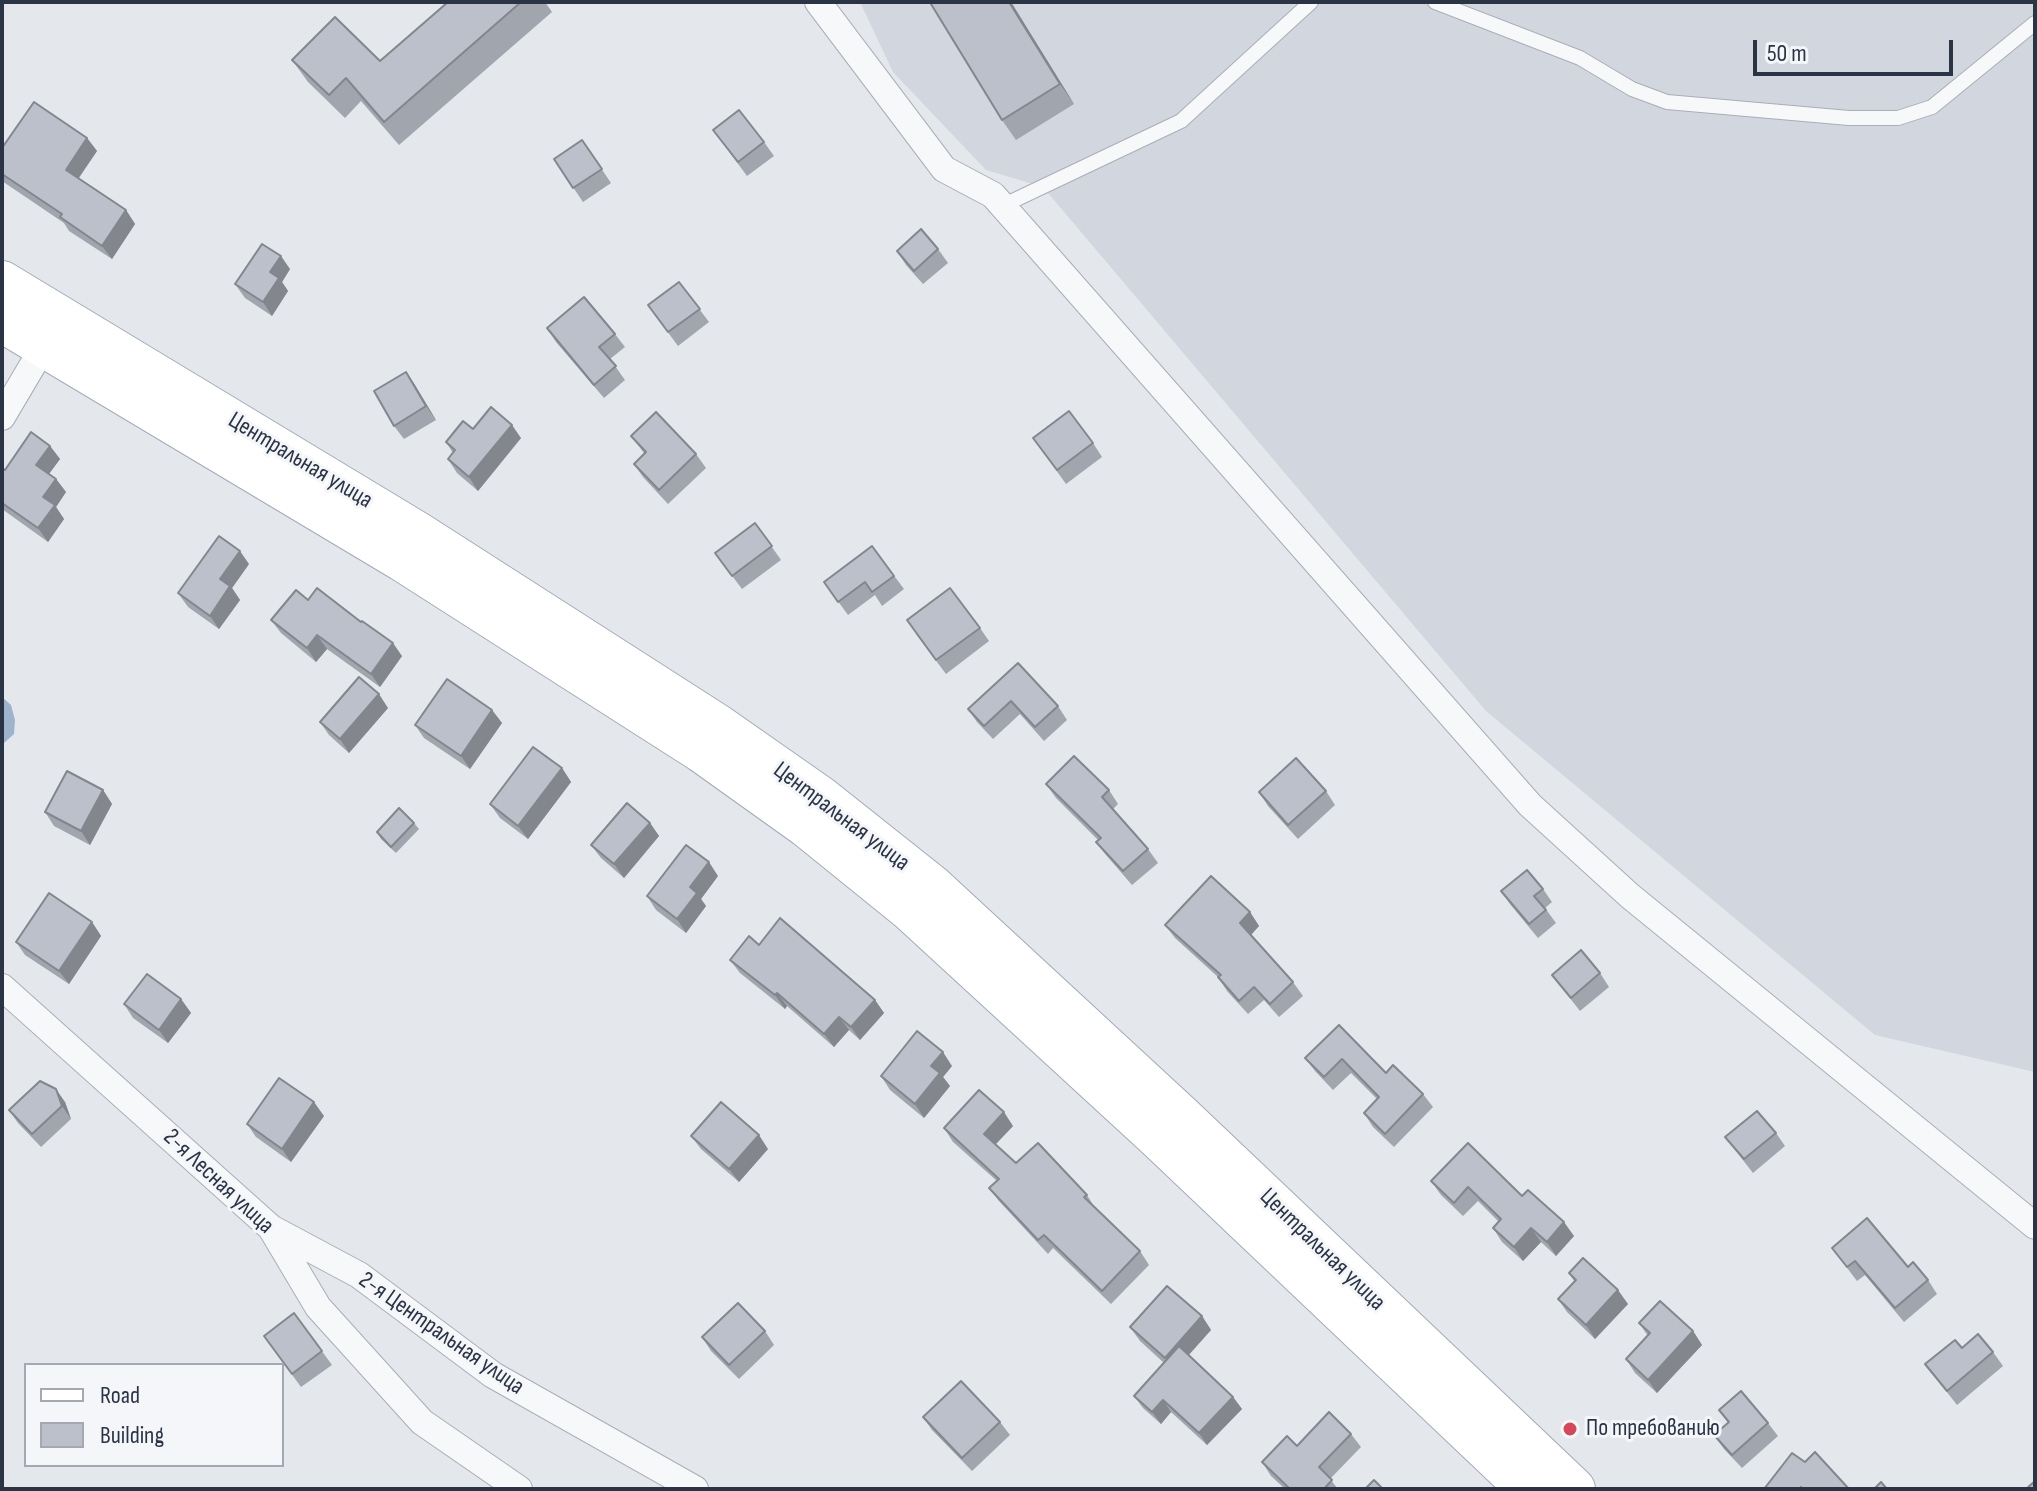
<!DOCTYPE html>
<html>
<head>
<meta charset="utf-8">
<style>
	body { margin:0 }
	#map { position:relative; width:2037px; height:1491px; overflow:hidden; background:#e4e7ec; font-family:"Sofia Sans Condensed",sans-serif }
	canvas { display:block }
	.frame { position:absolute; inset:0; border:4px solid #2b3445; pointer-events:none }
	.legend { position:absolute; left:24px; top:1363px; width:260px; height:104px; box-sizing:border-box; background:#f4f6f9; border:2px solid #a4a8b1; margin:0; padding:10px 14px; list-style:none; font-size:24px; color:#2b3445 }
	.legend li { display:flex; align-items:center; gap:16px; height:40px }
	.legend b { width:40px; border:2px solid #a4a8b1 }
	.scale { position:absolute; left:1753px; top:40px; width:200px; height:36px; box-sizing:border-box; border:4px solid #2b3445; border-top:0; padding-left:10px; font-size:24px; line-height:28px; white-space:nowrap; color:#2b3445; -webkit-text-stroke:6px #f4f6f9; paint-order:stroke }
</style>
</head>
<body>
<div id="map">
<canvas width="2037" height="1491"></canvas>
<div class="frame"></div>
<ul class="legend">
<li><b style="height:10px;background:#fff"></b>Road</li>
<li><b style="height:22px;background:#bbc0ca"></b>Building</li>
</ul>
<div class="scale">50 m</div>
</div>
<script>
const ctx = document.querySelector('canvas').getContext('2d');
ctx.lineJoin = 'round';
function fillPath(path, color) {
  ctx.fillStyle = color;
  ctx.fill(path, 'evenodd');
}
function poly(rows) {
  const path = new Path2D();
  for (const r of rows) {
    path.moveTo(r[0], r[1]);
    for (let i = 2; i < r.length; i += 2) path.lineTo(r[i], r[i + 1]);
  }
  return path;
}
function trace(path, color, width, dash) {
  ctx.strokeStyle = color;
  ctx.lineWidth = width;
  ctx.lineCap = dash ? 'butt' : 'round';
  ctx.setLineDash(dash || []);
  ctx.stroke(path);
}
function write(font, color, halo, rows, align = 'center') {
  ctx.font = font + ' "Sofia Sans Condensed",sans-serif';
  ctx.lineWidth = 6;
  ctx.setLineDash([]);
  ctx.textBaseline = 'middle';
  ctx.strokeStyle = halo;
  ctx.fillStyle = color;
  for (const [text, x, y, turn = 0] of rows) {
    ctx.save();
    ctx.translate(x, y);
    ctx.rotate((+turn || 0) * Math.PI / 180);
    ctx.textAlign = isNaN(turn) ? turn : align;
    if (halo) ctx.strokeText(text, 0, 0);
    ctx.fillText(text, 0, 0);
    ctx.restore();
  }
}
fillPath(poly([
	[860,2,2035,2,2035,1072,1875,1035,1486,711,1043,187,986,170,893,72]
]), '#d2d6de');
fillPath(poly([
	[2,697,11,705,15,720,14,734,3,744]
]), '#9fb4cc');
const service = poly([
	[1435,2,1580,58,1632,89,1667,102,1849,118,1898,118,1932,107,2035,23],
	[1002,206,1181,121,1311,2]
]);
const minor = poly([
	[818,2,944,169,993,195,1530,805,1630,896,2035,1226],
	[2,417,44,346],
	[2,987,271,1228,318,1307,422,1422,519,1489],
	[273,1229,359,1275,493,1375,695,1489]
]);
const primary = poly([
	[2,282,416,532,717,725,820,797,932,886,1181,1116,1574,1489],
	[2,321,402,560,701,751,806,826,911,911,1157,1137,1528,1489]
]);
trace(service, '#a9aeb7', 16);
trace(minor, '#a9aeb7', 28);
trace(primary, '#a3abb8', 44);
trace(service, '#f7f8fa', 14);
trace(minor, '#f7f8fa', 26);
trace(primary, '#fff', 42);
fillPath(poly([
	[448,2,545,2,552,12,399,145,361,101,345,118,308,82,292,60,380,61],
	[1011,2,1074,104,1016,140,1002,120],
	[713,130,764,142,774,156,747,176],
	[87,138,97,151,79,178,126,210,135,224,112,259,69,231,64,223,2,181,2,148],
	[582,140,611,183,583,202,554,159],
	[938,249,948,263,923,284,906,265,897,251],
	[290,269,282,282,288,291,272,316,245,298,235,284],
	[679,282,709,322,678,346,648,305],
	[547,328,615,334,625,347,610,359,625,380,604,398,556,342],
	[406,372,436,420,404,439,394,426],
	[473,429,521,438,478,491,457,473,448,459,453,453,446,442],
	[631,436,696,454,706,468,668,504,643,477,634,464,644,453],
	[1033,438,1093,443,1102,457,1066,484],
	[50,446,60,459,49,474,56,479,66,492,56,507,64,519,48,542,2,509,2,468,5,470],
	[755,523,781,560,742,589,715,553],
	[872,546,904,589,882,606,875,595,848,615,824,582],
	[249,564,232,588,240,600,219,629,188,607,178,593],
	[308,600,402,656,380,687,327,649,316,662,281,633,271,620],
	[980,628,989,641,946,674,916,634],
	[1018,663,1058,706,1067,720,1044,741,1020,714,993,739,977,722,968,709],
	[388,708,349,753,329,735,320,722],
	[492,710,502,723,470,769,424,738,415,725],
	[562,768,571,782,528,839,500,818,490,804],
	[1046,784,1109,790,1118,804,1113,809,1148,849,1158,863,1132,885,1106,855,1096,842,1098,840,1056,798],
	[103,790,112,804,90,845,54,826,45,812],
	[1326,791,1335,805,1298,839,1268,806,1259,792],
	[414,823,419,829,396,853,381,839,377,832],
	[650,823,659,836,624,878,601,858,591,845],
	[718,876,701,899,706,906,686,933,656,910,647,896],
	[1543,889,1552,902,1545,908,1556,923,1538,938,1510,904,1501,891],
	[1250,912,1259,926,1251,935,1293,982,1303,996,1279,1017,1264,1000,1248,1014,1227,991,1218,977,1175,938,1165,925],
	[92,922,101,936,69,984,25,955,16,942],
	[759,945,875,1000,884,1013,860,1040,849,1030,834,1047,787,1006,785,1009,740,973,730,960],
	[1600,973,1609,987,1580,1011,1552,975],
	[181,999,191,1013,168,1043,133,1018,124,1004],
	[1339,1025,1386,1073,1423,1094,1433,1107,1394,1147,1373,1127,1364,1113,1377,1099,1351,1073,1333,1090,1315,1071,1305,1058],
	[952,1066,943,1077,950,1086,924,1118,890,1090,881,1076],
	[65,1102,71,1119,41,1147,18,1123,9,1110],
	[324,1116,291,1162,256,1137,247,1124],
	[1013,1126,996,1144,1016,1163,1087,1195,1095,1208,1140,1251,1149,1265,1111,1304,1053,1248,1048,1254,999,1201,989,1188,997,1181,953,1142,944,1128],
	[1776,1133,1785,1146,1753,1173,1725,1137],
	[691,1136,768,1149,739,1182,701,1149],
	[1431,1181,1522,1196,1574,1236,1556,1256,1541,1242,1523,1261,1502,1242,1493,1228,1499,1222,1478,1201,1463,1216,1441,1195],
	[1832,1248,1908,1267,1928,1280,1937,1294,1904,1322,1865,1275,1857,1281],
	[1569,1273,1628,1304,1595,1339,1567,1312,1558,1299,1574,1281],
	[294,1313,332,1365,301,1387,264,1336],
	[1202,1316,1211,1330,1189,1355,1233,1397,1242,1409,1207,1445,1171,1412,1161,1424,1143,1408,1134,1396,1164,1363,1140,1341,1130,1327],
	[1639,1323,1693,1331,1702,1345,1657,1393,1635,1373,1626,1359,1648,1336],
	[765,1331,774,1345,739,1379,711,1351,702,1337],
	[1962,1348,1993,1352,2003,1366,1957,1405,1925,1364],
	[1719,1410,1768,1423,1778,1436,1742,1468,1724,1449,1714,1435,1728,1423],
	[923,1417,1000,1422,1010,1435,972,1471,932,1430],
	[1351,1434,1361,1447,1330,1479,1338,1489,1285,1489,1271,1476,1262,1462,1297,1446]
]), '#a1a5ae');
fillPath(poly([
	[1009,2,1011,2,1074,104,1060,84],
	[87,138,97,151,75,183,66,170],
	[126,210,135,224,112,259,102,246],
	[281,256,290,269,282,282,288,291,272,316,263,302,270,272],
	[406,372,415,385,436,420,426,406],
	[512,425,521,438,478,491,469,477],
	[50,446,60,459,46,478,36,465],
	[56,479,66,492,56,507,64,519,48,542,38,528,43,497],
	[240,551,249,564,232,588,240,600,219,629,210,616,220,579],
	[317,635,327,649,316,662,307,648],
	[393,643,402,656,380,687,371,674],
	[379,694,388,708,349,753,340,739],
	[492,710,502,723,470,769,461,756],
	[562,768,571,782,528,839,518,826],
	[103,790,112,804,90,845,81,831],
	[650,823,659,836,624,878,614,864],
	[709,862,718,876,701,899,706,906,686,933,677,919,690,887],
	[1250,912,1259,926,1249,937,1240,923],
	[92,922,101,936,69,984,59,971],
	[777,993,787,1006,785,1009,775,995],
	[181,999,191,1013,168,1043,159,1030],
	[875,1000,884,1013,860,1040,851,1027],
	[839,1017,849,1030,834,1047,824,1034],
	[943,1052,952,1066,943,1077,950,1086,924,1118,915,1104,931,1066],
	[56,1089,65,1102,71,1119,62,1106],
	[314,1102,324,1116,291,1162,282,1149],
	[1004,1112,1013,1126,993,1147,984,1134],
	[759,1135,768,1149,739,1182,729,1169],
	[1564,1222,1574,1236,1556,1256,1547,1242],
	[1531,1228,1541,1242,1523,1261,1514,1247],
	[1618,1290,1628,1304,1595,1339,1586,1325],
	[1202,1316,1211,1330,1174,1371,1165,1358],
	[1693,1331,1702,1345,1657,1393,1648,1380],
	[1233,1397,1242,1409,1207,1445,1199,1433],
	[1163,1400,1171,1412,1161,1424,1152,1412]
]), '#83868d');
const building = poly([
	[448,2,521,2,384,122,346,78,329,95,292,60,335,17,380,61,448,2],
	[933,2,1009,2,1060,84,1002,120,931,4,933,2],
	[34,102,87,138,66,170,126,210,102,246,60,217,62,214,2,174,2,148,34,102],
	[739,110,764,142,738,162,713,130,739,110],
	[582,140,602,169,573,188,554,159,582,140],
	[921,229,938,249,914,271,897,251,921,229],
	[262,244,281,256,270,272,279,278,263,302,235,284,262,244],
	[679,282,700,309,668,332,648,305,679,282],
	[584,297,615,334,599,347,616,366,594,385,547,328,584,297],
	[406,372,426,406,394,426,374,391,406,372],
	[491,407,512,425,469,477,448,459,455,450,446,442,463,421,473,429,491,407],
	[1069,411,1093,443,1057,470,1033,438,1069,411],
	[656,412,696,454,659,490,634,464,646,452,631,436,656,412],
	[31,432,50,446,36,465,56,479,43,497,55,505,38,528,2,503,2,468,5,470,31,432],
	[755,523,772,546,732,576,715,553,755,523],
	[219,536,240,551,220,579,230,586,210,616,178,593,219,536],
	[872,546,894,576,872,592,865,582,838,602,824,582,872,546],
	[317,588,361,622,362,621,393,643,371,674,317,635,307,648,271,620,296,590,308,600,317,588],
	[950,588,980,628,936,660,907,620,950,588],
	[1018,663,1058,706,1035,727,1011,701,984,726,968,709,1018,663],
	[359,677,379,694,340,739,320,722,359,677],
	[447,679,492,710,461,756,415,725,447,679],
	[533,747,562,768,518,826,490,804,533,747],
	[1074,756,1109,790,1102,797,1148,849,1123,871,1096,842,1101,838,1046,784,1074,756],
	[1296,758,1326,791,1288,825,1259,792,1296,758],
	[67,771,103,790,81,831,45,812,67,771],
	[627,803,650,823,614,864,591,845,627,803],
	[399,808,414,823,391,847,377,832,399,808],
	[686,845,709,862,690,887,697,893,677,919,647,896,686,845],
	[1527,870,1543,889,1534,896,1546,910,1529,924,1501,891,1527,870],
	[1211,876,1250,912,1240,923,1293,982,1270,1004,1254,987,1239,1001,1218,977,1221,975,1165,925,1211,876],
	[49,893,92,922,59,971,16,942,49,893],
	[780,918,875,1000,851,1027,839,1017,824,1034,777,993,775,995,730,960,749,936,759,945,780,918],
	[1581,950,1600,973,1571,998,1552,975,1581,950],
	[147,974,181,999,159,1030,124,1004,147,974],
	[1339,1025,1386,1073,1393,1065,1423,1094,1385,1134,1364,1113,1379,1097,1342,1059,1324,1077,1305,1058,1339,1025],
	[917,1031,943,1052,931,1066,940,1073,915,1104,881,1076,917,1031],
	[279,1078,314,1102,282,1149,247,1124,279,1078],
	[40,1081,56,1089,62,1106,32,1134,9,1110,40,1081],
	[979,1090,1004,1112,984,1134,1016,1163,1038,1143,1087,1195,1084,1197,1140,1251,1102,1291,1044,1235,1038,1240,989,1188,999,1179,944,1128,979,1090],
	[721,1102,759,1135,729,1169,691,1136,721,1102],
	[1757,1111,1776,1133,1744,1159,1725,1137,1757,1111],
	[1468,1143,1522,1196,1528,1190,1564,1222,1547,1242,1531,1228,1514,1247,1493,1228,1501,1219,1468,1187,1454,1203,1431,1181,1468,1143],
	[1867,1218,1908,1267,1913,1262,1928,1280,1895,1308,1855,1261,1847,1267,1832,1248,1867,1218],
	[1583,1258,1618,1290,1586,1325,1558,1299,1576,1280,1569,1273,1583,1258],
	[1167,1286,1202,1316,1165,1358,1130,1327,1167,1286],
	[1660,1301,1693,1331,1648,1380,1626,1359,1650,1333,1639,1323,1660,1301],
	[738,1303,765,1331,729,1365,702,1337,738,1303],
	[294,1313,322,1351,292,1374,264,1336,294,1313],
	[1978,1334,1993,1352,1947,1391,1925,1364,1955,1340,1962,1348,1978,1334],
	[1179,1346,1233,1397,1199,1433,1163,1400,1152,1412,1134,1396,1179,1346],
	[961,1381,1000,1422,962,1458,923,1417,961,1381],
	[1741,1391,1768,1423,1732,1455,1714,1435,1729,1422,1719,1410,1741,1391],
	[1329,1412,1351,1434,1319,1467,1332,1480,1324,1489,1290,1489,1262,1462,1287,1436,1297,1446,1329,1412],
	[1815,1452,1849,1489,1803,1489,1801,1487,1800,1489,1764,1489,1792,1453,1805,1462,1815,1452],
	[1374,1480,1383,1489,1365,1489,1374,1480],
	[2035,1481,2035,1489,2026,1489,2035,1481],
	[1881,1482,1887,1489,1874,1489,1881,1482]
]);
fillPath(building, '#bbc0ca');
trace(building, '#83868d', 2);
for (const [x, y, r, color] of [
	[1570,1429,8,"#d1495b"]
]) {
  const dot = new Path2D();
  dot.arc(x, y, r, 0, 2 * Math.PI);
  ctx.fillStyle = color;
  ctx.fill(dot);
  trace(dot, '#f4f6f9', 3);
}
write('24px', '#2b3445', '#f4f6f9', [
	["Центральная улица",300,461,31],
	["Центральная улица",841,817,37],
	["2-я Лесная улица",218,1182,43],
	["Центральная улица",1322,1250,44],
	["2-я Центральная улица",441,1334,35]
]);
write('24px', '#2b3445', '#f4f6f9', [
	["По требованию",1586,1429]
], 'left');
</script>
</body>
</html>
